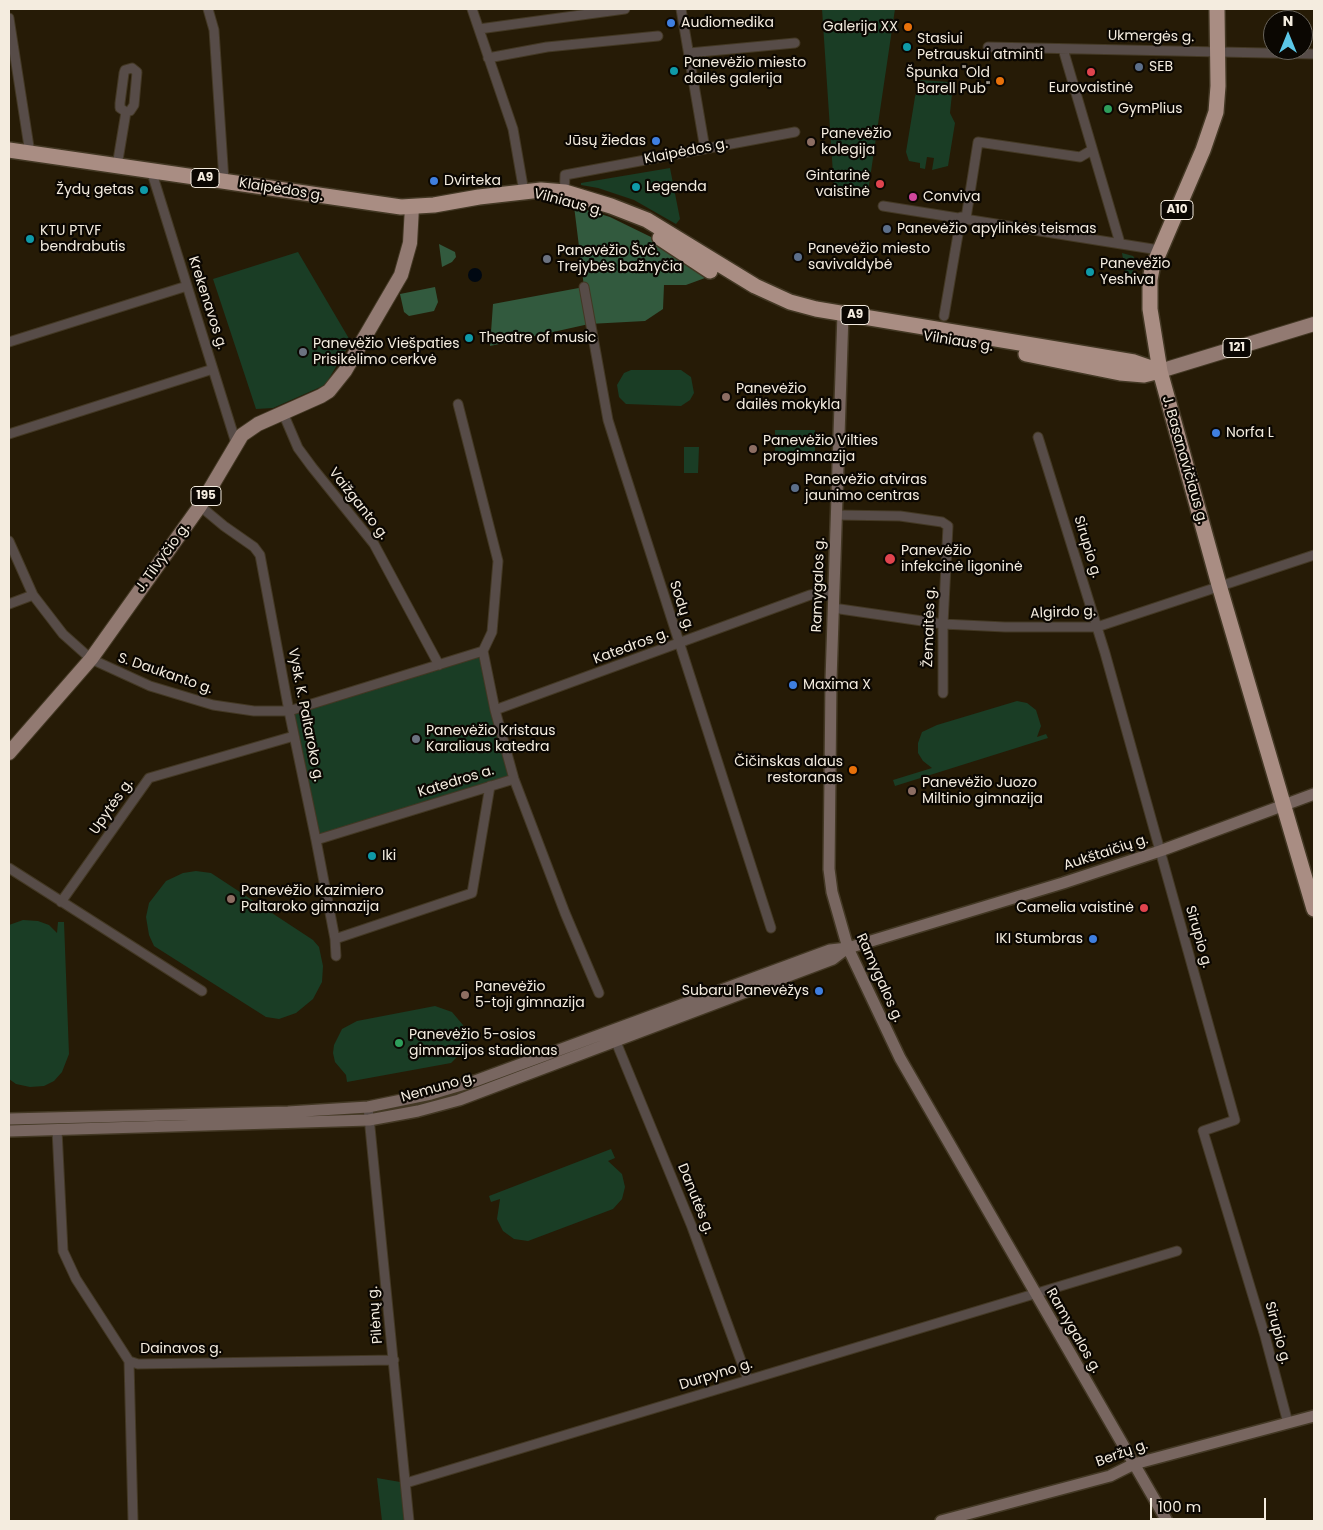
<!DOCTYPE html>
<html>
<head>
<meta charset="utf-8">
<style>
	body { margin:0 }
	#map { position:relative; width:1323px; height:1530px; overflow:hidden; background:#261b06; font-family:Poppins,sans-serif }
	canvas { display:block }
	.frame { position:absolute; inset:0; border:10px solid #f4ecdf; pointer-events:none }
	.north { position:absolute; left:1263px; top:10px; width:50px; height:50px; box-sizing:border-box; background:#0b0702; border:1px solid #68635a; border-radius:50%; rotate:0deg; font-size:14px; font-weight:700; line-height:20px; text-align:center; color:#f4ecdf }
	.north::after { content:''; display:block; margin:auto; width:18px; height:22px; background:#5cc7e7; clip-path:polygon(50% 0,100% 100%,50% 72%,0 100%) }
	.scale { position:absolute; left:1150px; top:1498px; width:116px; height:22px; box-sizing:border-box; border:2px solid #f4ecdf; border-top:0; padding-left:6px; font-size:15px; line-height:18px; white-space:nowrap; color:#f4ecdf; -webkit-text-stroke:4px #0b0702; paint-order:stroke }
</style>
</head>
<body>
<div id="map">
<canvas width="1323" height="1530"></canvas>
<div class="frame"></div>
<div class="north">N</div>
<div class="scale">100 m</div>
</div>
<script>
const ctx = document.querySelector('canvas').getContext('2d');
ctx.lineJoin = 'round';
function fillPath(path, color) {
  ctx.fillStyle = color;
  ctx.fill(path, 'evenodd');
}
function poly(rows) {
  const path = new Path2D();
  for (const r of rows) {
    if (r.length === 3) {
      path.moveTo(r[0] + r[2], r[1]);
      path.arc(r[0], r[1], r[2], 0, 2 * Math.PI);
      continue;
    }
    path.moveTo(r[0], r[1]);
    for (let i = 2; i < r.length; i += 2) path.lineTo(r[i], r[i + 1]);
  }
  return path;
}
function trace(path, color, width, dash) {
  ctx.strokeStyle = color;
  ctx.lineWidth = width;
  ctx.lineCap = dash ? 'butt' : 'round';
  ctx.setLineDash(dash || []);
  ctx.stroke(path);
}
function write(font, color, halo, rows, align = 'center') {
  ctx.font = font + ' Poppins,sans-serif';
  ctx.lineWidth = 4.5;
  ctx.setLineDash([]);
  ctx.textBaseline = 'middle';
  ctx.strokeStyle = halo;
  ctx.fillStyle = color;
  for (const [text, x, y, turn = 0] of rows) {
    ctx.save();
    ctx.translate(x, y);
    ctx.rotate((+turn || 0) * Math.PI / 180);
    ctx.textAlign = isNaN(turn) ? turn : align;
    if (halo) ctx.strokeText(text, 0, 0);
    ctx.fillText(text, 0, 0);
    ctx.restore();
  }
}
fillPath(poly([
	[822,9,895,9,868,192,834,189],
	[920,80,950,82,953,84,950,113,955,123,948,166,932,170,934,158,927,157,925,169,920,168,920,163,909,161,906,152,915,97],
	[670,168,680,219,676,224,634,200,598,188,581,185,581,183],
	[298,252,351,342,325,385,273,408,256,409,213,279],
	[1122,253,1133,256,1137,262,1127,284],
	[631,370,681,370,691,377,694,393,690,400,681,406,626,404,619,397,617,385,624,373],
	[775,430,815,430,815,453,775,453],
	[684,447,699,447,698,473,684,473],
	[483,651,514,779,316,840,289,711],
	[1017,701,1027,703,1036,710,1041,726,1037,737,1046,734,1048,738,895,786,893,780,932,768,923,761,918,753,918,743,922,732,937,725],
	[196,871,211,873,313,940,319,947,323,966,322,982,313,999,296,1013,279,1019,266,1017,154,946,149,935,146,917,149,903,166,881,183,873],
	[23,920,38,921,49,925,57,933,58,922,64,922,69,1054,62,1072,54,1081,44,1086,30,1087,16,1084,9,1079,9,925],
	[435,1006,452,1012,463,1025,465,1042,457,1057,451,1063,347,1082,346,1075,335,1062,333,1053,334,1045,342,1029,357,1021],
	[604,1037,606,1040,456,1095,382,1112,382,1108],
	[611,1149,615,1158,608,1161,622,1174,625,1187,622,1199,613,1209,528,1241,514,1239,503,1231,497,1219,500,1199,491,1202,489,1196],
	[377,1478,406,1483,409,1521,382,1521]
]), '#1a3d25');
fillPath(poly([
	[574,206,610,217,651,237,671,250,705,278,686,285,664,285,663,309,645,321,589,324,490,346,493,304,584,287],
	[439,244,455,252,456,257,452,262,442,267],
	[435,287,438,302,434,311,409,316,404,312,400,294]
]), '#325a3e');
fillPath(poly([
	[475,275,7]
]), '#000812');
const street = poly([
	[208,9,214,30,224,181],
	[472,9,513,129,524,192],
	[681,9,705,149],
	[9,18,30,153],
	[479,29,625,9],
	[988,47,1314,54],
	[1063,49,1120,243],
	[689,53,795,43],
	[488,58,547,47,658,36],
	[117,166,126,112,130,111,134,105,137,72,132,68,125,70,124,73,120,103,120,108,126,112],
	[151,170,236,443],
	[564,200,565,175,795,132],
	[883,206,1159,250],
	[966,218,978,142,1080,157,1092,150],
	[584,287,608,420,619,455,771,928],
	[944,316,961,217],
	[9,342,187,286],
	[458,404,498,561,492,632,483,651],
	[283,413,298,448,312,467,374,544,439,665],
	[9,434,213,369],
	[1038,437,1105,653,1235,1120,1203,1131,1265,1336,1288,1423],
	[200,506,224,526,254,547,260,555,289,711,316,840,335,939,336,956],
	[836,515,900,516,942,522,948,526,943,624,943,693],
	[9,541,33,595,63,634,91,659,150,686,213,705,254,711,289,711,483,651],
	[9,604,33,595],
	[833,608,943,624,1005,627,1097,627,1314,555],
	[483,651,495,710,514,779,565,913,599,993],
	[495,710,810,595,834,592],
	[316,840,514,779],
	[9,868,202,991],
	[61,902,149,778,294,736],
	[335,939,472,893,490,786],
	[614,1037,692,1227,748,1380],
	[368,1107,409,1521],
	[57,1130,63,1251,76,1279,129,1361,138,1364,394,1360],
	[129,1361,133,1521],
	[406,1483,1177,1251]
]);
const secondary = poly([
	[843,313,831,680,829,869,832,892,848,948,900,1058,1167,1521],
	[9,1119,288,1112,368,1107,431,1094,475,1081,830,950,848,948,1063,883,1160,851,1314,794],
	[9,1131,369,1120,418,1111,459,1100,833,959,846,949],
	[941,1521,1110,1476,1134,1464,1314,1416]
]);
const primary = poly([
	[1160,371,1314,324],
	[9,753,91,659,200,506,242,435,258,424,321,396,329,391,345,371,401,275,410,243,412,207]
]);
const highway = poly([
	[1217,9,1218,86,1216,112,1203,150,1152,269,1150,280,1150,309,1160,371,1219,585,1314,909],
	[9,150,401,207,434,205,479,197,541,190,565,192,611,206,647,220,755,286,790,302,816,309,1134,362,1160,371],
	[660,238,710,271],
	[1026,354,1120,373,1144,375,1160,371]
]);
trace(street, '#433824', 11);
trace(secondary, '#433824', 14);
trace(primary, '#433824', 16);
trace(highway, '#433824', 18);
trace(street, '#574c48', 9);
trace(secondary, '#786660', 11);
trace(primary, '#927a72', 14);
trace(highway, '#a98d83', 15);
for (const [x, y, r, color] of [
	[671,23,5,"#3f7fe0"],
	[908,27,5,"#e8710a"],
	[907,47,5,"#0f9aa8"],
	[1139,67,5,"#5c6f8a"],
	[674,71,5,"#0f9aa8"],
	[1091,72,5,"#e0444e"],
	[1000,81,5,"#e8710a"],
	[1108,109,5,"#2e9e5b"],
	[656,141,5,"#3f7fe0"],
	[811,142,5,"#8d6e63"],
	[434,181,5,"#3f7fe0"],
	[880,184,5,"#e0444e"],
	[636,187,5,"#0f9aa8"],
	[144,190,5,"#0f9aa8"],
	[913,197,5,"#d1479c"],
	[887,229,5,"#5c6f8a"],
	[30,239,5,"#0f9aa8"],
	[798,257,5,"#5c6f8a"],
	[547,259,5,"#6b7280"],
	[1090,272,5,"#0f9aa8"],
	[469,338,5,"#0f9aa8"],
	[303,352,5,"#6b7280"],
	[726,397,5,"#8d6e63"],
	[1216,433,5,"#3f7fe0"],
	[753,449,5,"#8d6e63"],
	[795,488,5,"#5c6f8a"],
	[890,559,6,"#e0444e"],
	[793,685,5,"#3f7fe0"],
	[416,739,5,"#6b7280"],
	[853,770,5,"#e8710a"],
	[912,791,5,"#8d6e63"],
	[372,856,5,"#0f9aa8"],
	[231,899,5,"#8d6e63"],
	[1144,908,5,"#e0444e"],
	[1093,939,5,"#3f7fe0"],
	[819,991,5,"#3f7fe0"],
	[465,995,5,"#8d6e63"],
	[399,1043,5,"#2e9e5b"]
]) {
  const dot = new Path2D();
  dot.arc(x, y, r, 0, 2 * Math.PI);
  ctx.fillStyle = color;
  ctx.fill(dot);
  trace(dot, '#0b0702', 2);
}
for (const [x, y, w] of [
	[205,178,28],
	[1177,210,32],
	[855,315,28],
	[1237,348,28],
	[206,496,30]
]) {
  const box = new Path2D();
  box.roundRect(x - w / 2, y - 9.5, w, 19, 4);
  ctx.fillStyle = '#0b0702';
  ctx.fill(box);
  trace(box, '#f4ecdf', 1);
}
write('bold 12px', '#f4ecdf', null, [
	["A9",205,178],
	["A10",1177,210],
	["A9",855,315],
	["121",1237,348],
	["195",206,496]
]);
write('14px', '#f4ecdf', '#0b0702', [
	["Audiomedika",681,23],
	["Galerija XX",898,27,"right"],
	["Stasiui",917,39],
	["Petrauskui atminti",917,55],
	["Panevėžio miesto",684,63],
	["dailės galerija",684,79],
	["SEB",1149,67],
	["Špunka \"Old",990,73,"right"],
	["Barell Pub\"",990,89,"right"],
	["Eurovaistinė",1091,88,"center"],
	["GymPlius",1118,109],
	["Panevėžio",821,134],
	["kolegija",821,150],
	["Jūsų žiedas",646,141,"right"],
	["Gintarinė",870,176,"right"],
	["vaistinė",870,192,"right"],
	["Dvirteka",444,181],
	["Legenda",646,187],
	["Žydų getas",134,190,"right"],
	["Conviva",923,197],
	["Panevėžio apylinkės teismas",897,229],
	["KTU PTVF",40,231],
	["bendrabutis",40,247],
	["Panevėžio miesto",808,249],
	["savivaldybė",808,265],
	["Panevėžio Švč.",557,251],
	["Trejybės bažnyčia",557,267],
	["Panevėžio",1100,264],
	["Yeshiva",1100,280],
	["Theatre of music",479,338],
	["Panevėžio Viešpaties",313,344],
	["Prisikėlimo cerkvė",313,360],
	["Panevėžio",736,389],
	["dailės mokykla",736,405],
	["Norfa L",1226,433],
	["Panevėžio Vilties",763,441],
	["progimnazija",763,457],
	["Panevėžio atviras",805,480],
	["jaunimo centras",805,496],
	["Panevėžio",901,551],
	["infekcinė ligoninė",901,567],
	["Maxima X",803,685],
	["Panevėžio Kristaus",426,731],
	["Karaliaus katedra",426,747],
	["Čičinskas alaus",843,762,"right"],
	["restoranas",843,778,"right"],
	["Panevėžio Juozo",922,783],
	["Miltinio gimnazija",922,799],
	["Iki",382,856],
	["Panevėžio Kazimiero",241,891],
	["Paltaroko gimnazija",241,907],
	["Camelia vaistinė",1134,908,"right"],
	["IKI Stumbras",1083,939,"right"],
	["Panevėžio",475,987],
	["5-toji gimnazija",475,1003],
	["Subaru Panevėžys",809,991,"right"],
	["Panevėžio 5-osios",409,1035],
	["gimnazijos stadionas",409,1051]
], 'left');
write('14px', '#f4ecdf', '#0b0702', [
	["Ukmergės g.",1151,37,1],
	["Klaipėdos g.",686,152,-11],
	["Klaipėdos g.",281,190,9],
	["Vilniaus g.",568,203,15],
	["Krekenavos g.",207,303,72],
	["Vilniaus g.",958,342,9],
	["J. Basanavičiaus g.",1184,460,74],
	["Vaižganto g.",358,504,52],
	["Sirupio g.",1087,547,73],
	["J. Tilvyčio g.",163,558,-54],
	["Ramygalos g.",819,585,-88],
	["Sodų g.",681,606,72],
	["Algirdo g.",1063,613,-2],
	["Žemaitės g.",930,627,-88],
	["Katedros g.",631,647,-20],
	["S. Daukanto g.",165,674,19],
	["Vysk. K. Paltaroko g.",305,715,79],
	["Katedros a.",456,782,-17],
	["Upytės g.",112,807,-55],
	["Aukštaičių g.",1106,853,-18],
	["Sirupio g.",1198,937,74],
	["Ramygalos g.",879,978,66],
	["Nemuno g.",438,1088,-16],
	["Danutės g.",695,1199,68],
	["Pilėnų g.",376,1315,-95],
	["Ramygalos g.",1073,1331,60],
	["Sirupio g.",1277,1333,75],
	["Dainavos g.",181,1349],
	["Durpyno g.",716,1375,-17],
	["Beržų g.",1122,1454,-20]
]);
</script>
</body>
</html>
